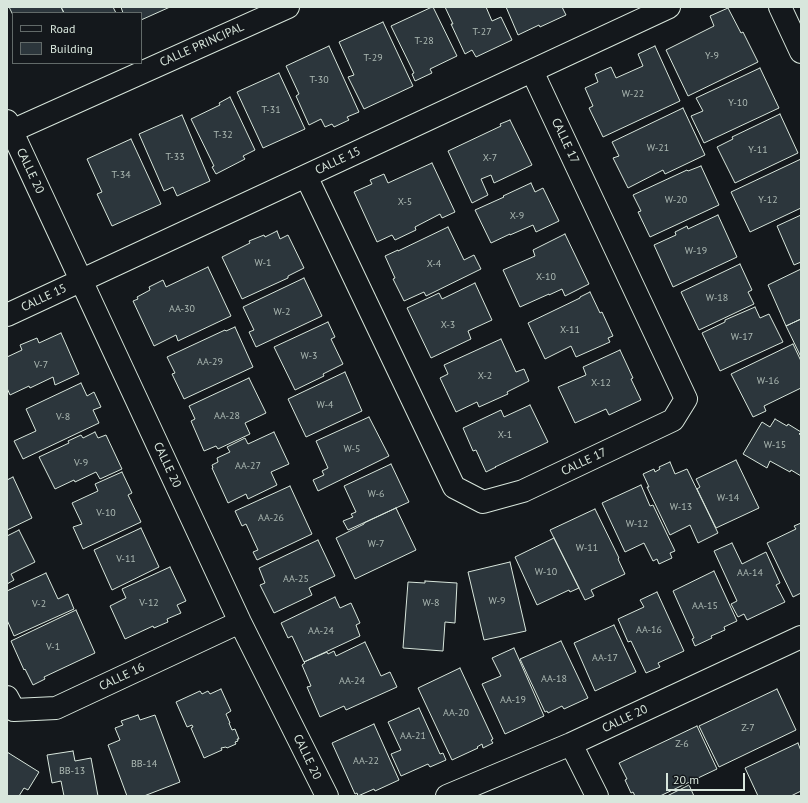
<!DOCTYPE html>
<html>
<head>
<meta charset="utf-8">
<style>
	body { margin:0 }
	#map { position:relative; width:808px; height:803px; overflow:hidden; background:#14181c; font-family:"PT Sans",sans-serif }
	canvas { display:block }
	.frame { position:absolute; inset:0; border:8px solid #d8e6dc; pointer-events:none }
	.legend { position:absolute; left:12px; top:12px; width:130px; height:52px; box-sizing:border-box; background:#14181c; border:1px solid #626a69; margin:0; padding:5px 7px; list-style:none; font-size:12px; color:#d8e6dc }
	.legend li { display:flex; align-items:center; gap:8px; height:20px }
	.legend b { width:20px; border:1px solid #626a69 }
	.scale { position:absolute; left:666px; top:773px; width:79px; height:18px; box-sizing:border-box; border:2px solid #d8e6dc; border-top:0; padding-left:5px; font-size:12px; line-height:14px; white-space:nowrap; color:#d8e6dc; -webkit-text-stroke:3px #14181c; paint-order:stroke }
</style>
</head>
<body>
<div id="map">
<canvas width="808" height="803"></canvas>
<div class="frame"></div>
<ul class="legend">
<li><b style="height:5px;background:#14181c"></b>Road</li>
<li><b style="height:11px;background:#2c363c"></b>Building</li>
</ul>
<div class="scale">20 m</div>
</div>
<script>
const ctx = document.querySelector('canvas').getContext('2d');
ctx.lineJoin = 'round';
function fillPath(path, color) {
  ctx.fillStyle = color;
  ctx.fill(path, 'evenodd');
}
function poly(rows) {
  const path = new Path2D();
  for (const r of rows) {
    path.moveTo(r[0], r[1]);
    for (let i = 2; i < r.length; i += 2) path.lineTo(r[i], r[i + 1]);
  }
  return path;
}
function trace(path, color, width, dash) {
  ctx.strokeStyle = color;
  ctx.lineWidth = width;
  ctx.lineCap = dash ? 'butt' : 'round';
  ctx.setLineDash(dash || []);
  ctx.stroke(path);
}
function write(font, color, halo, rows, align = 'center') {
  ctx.font = font + ' "PT Sans",sans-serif';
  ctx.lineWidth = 3;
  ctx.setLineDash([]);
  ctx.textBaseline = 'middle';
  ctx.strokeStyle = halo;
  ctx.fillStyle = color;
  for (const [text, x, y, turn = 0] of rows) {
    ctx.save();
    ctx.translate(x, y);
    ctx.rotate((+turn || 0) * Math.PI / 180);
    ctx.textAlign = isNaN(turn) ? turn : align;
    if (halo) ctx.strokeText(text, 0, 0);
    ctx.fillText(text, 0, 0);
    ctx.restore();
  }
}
const building = poly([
	[9,7,61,7,64,13,13,13,13,15,9,7],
	[61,7,113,7,116,13,64,13,61,7],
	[121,7,170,7,141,20,141,13,123,13,121,7],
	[432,7,433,7,457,56,430,69,432,73,415,81,412,74,414,73,391,26,432,7],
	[445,7,486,7,492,21,501,17,512,40,476,57,472,50,465,54,451,24,453,24,445,7],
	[506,7,562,7,566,15,540,27,539,25,518,35,506,7],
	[728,8,741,33,743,32,758,62,688,96,666,50,714,26,710,16,728,8],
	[383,22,413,86,364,109,348,77,354,75,339,42,383,22],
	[329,46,359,112,347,117,349,120,334,127,332,124,325,127,321,119,309,125,296,96,299,94,286,66,329,46],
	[655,46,680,101,603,137,589,108,593,106,585,88,598,82,595,74,611,67,616,78,643,66,638,54,655,46],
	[760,68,779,108,704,143,691,116,703,111,696,98,760,68],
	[279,73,305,129,263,148,237,92,279,73],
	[230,97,255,150,243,156,245,159,216,174,212,167,214,166,191,119,220,105,219,103,230,97],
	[683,108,705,155,665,174,663,170,628,188,613,158,619,156,612,142,683,108],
	[780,114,798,153,735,183,717,147,733,139,732,137,780,114],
	[182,115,210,181,177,196,173,187,164,191,139,134,182,115],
	[510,120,532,165,494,183,491,175,481,179,488,195,472,203,448,151,501,126,500,124,510,120],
	[131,139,161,204,112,226,97,194,102,192,87,159,131,139],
	[801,159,801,208,750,232,731,192,801,159],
	[432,163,455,212,442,218,440,214,415,227,416,230,395,240,392,235,377,242,354,192,372,184,370,180,384,174,388,183,432,163],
	[701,166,719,205,650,237,638,212,641,211,633,195,687,170,688,171,701,166],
	[531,183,535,192,543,188,559,221,536,232,533,225,510,235,510,234,491,243,475,210,504,197,503,196,531,183],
	[718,215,737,257,673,287,654,245,676,235,675,232,687,226,688,229,718,215],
	[801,215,801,262,794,265,777,226,801,215],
	[448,227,464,260,474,255,481,269,426,296,424,292,404,301,393,279,395,278,385,256,398,250,398,251,448,227],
	[277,231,280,239,288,235,304,268,288,276,288,278,242,299,222,257,250,243,249,241,264,235,265,237,277,231],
	[565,234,589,284,565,296,562,289,549,295,549,294,520,307,503,270,535,256,533,250,565,234],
	[740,264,752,290,748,292,754,304,699,330,681,292,740,264],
	[208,267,231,316,178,341,176,335,154,346,133,301,138,299,137,297,150,290,149,287,163,280,166,287,208,267],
	[801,269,801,319,786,326,768,285,801,269],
	[304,278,322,316,256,347,249,332,254,330,243,307,304,278],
	[475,283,492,320,468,331,471,339,431,358,407,308,439,293,442,299,475,283],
	[590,292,600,313,602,312,613,336,608,338,610,342,576,357,571,346,545,359,528,323,580,298,580,297,590,292],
	[755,307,760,318,769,314,783,342,720,371,702,333,725,322,725,320,755,307],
	[801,319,801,357,786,326,801,319],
	[328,322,335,337,331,339,343,364,323,374,324,376,295,390,274,347,328,322],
	[235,327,253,367,184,399,172,374,175,373,167,357,225,330,226,331,235,327],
	[61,333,79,374,55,385,53,377,30,388,29,386,10,395,7,388,7,357,22,350,20,345,37,338,39,343,61,333],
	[501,339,516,372,524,369,529,381,507,392,508,394,479,407,477,402,456,412,440,378,448,374,444,365,501,339],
	[793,344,801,361,801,388,764,406,766,411,753,417,731,374,793,344],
	[620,350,633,378,631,379,641,400,609,415,606,409,575,423,558,387,586,375,583,367,620,350],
	[345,372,362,411,306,437,288,399,345,372],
	[249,378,266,413,245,423,250,434,218,449,216,446,204,451,191,421,195,419,189,406,249,378],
	[81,383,87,396,94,392,101,407,93,410,99,423,23,459,14,441,36,431,26,409,81,383],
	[530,405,548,442,495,467,496,467,486,472,476,450,473,451,463,428,501,410,504,417,530,405],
	[369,417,389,456,318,491,313,480,324,475,322,471,328,468,316,441,369,417],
	[775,419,787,426,788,424,801,432,799,434,801,435,801,476,791,470,790,472,770,461,767,468,743,454,762,422,770,427,775,419],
	[95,432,98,438,106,435,122,469,100,479,96,472,75,482,74,480,55,489,39,457,69,443,68,441,81,435,83,438,95,432],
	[274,432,289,464,271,472,277,485,248,499,246,494,228,503,212,468,213,468,212,465,218,462,217,458,230,452,227,447,245,438,248,444,274,432],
	[736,460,759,508,716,528,697,489,700,487,696,479,736,460],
	[670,462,675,474,687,469,718,533,698,543,690,525,670,535,647,487,649,487,643,474,654,469,655,472,660,469,659,467,670,462],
	[391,464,409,502,348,530,343,521,353,517,351,514,356,512,344,486,391,464],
	[122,472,132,493,128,495,141,522,83,549,73,527,82,524,72,503,98,491,95,484,122,472],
	[13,477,32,518,7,530,7,480,13,477],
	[641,485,650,506,653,505,675,551,670,553,672,558,659,564,657,559,653,561,644,543,625,552,602,503,641,485],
	[290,486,312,534,257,560,253,552,258,550,246,524,242,526,235,511,290,486],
	[396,508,416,550,355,579,336,538,364,524,364,523,396,508],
	[595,509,619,558,618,559,625,574,591,590,594,596,585,600,550,530,595,509],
	[801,523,801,593,793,597,767,543,796,529,794,526,801,523],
	[141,528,159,567,112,590,94,550,141,528],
	[19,530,35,562,11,574,14,580,7,584,7,536,19,530],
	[554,538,579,588,570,592,569,590,537,605,515,557,554,538],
	[318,540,335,576,309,588,312,595,274,613,260,585,265,583,259,568,318,540],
	[732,543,742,564,766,552,780,583,776,585,785,602,747,620,744,614,738,617,731,604,737,601,714,551,732,543],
	[510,562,526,631,484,640,468,572,510,562],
	[170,567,186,601,177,605,181,613,167,619,168,622,154,628,153,626,125,639,110,606,126,598,122,589,170,567],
	[714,571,737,621,724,627,725,630,711,636,712,638,695,646,692,639,694,638,673,591,714,571],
	[46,573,58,599,68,594,74,609,14,636,7,620,7,591,46,573],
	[425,581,457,583,455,623,445,622,443,651,403,648,408,582,425,583,425,581],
	[657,592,684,651,658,663,660,667,646,673,631,641,628,642,618,619,644,607,640,600,657,592],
	[335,597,340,608,351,603,360,623,356,625,360,636,304,662,292,636,288,638,281,623,335,597],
	[76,610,95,653,44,677,45,679,33,685,25,669,24,670,11,641,76,610],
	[614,625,636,672,595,691,574,643,614,625],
	[561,641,588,698,564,709,562,706,548,713,547,711,545,712,520,659,561,641],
	[365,642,381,676,390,672,397,687,346,710,344,706,320,717,307,687,311,686,302,665,305,663,304,662,327,652,328,654,334,651,336,656,365,642],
	[514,648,544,716,505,734,482,684,501,676,492,658,514,648],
	[460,668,493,739,491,740,493,743,483,748,482,744,477,747,478,748,452,760,418,688,460,668],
	[221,689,231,711,226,714,230,723,229,723,232,730,235,729,239,739,237,739,238,741,235,742,236,744,227,748,226,747,221,748,222,750,204,758,191,728,193,727,192,725,187,727,176,702,200,691,202,694,208,691,210,694,221,689],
	[777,689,796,730,719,767,699,726,777,689],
	[419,708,440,754,443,753,446,760,430,767,428,764,401,776,391,754,401,750,388,722,419,708],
	[138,715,140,720,155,715,180,782,144,796,127,796,108,745,120,740,115,728,123,725,121,721,138,715],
	[374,724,399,780,375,791,374,789,358,796,357,793,355,794,332,743,374,724],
	[697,726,717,769,660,796,635,796,633,792,631,793,625,780,627,779,619,763,697,726],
	[798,743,801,751,801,791,791,796,758,796,745,768,798,743],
	[73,751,75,761,91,758,98,796,64,796,61,781,52,783,47,755,73,751],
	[7,752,39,772,28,790,24,788,19,796,7,796,7,752],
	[689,785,694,796,667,796,689,785]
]);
fillPath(building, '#2c363c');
trace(building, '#d8e6dc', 1);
const minor = poly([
	[780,7,801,52],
	[7,121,240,622,327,796],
	[7,133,288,7],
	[306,176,454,487,483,502,523,491,673,420,686,399,532,71],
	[7,315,669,7],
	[7,697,14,710,56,708,240,622],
	[571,744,597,796],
	[447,796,571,744,801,637]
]);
trace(minor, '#d8e6dc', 24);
trace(minor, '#14181c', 22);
write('10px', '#adbab4', null, [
	["T-27",482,32],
	["T-28",424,41],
	["Y-9",712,56],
	["T-29",373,58],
	["T-30",319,80],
	["W-22",633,94],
	["Y-10",738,103],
	["T-31",271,110],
	["T-32",223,135],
	["W-21",658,148],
	["Y-11",758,150],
	["T-33",175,157],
	["X-7",490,158],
	["T-34",121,175],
	["W-20",676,200],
	["Y-12",768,200],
	["X-5",405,202],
	["X-9",517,216],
	["W-19",696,251],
	["W-1",263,263],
	["X-4",434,264],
	["X-10",546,277],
	["W-18",717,298],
	["AA-30",182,309],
	["W-2",282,312],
	["X-3",448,325],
	["X-11",570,330],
	["W-17",742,337],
	["W-3",309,356],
	["AA-29",210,362],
	["V-7",41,365],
	["X-2",485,376],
	["W-16",768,381],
	["X-12",601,383],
	["W-4",325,405],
	["AA-28",227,416],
	["V-8",63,417],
	["X-1",505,435],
	["W-15",775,445],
	["W-5",352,449],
	["V-9",81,463],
	["AA-27",248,466],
	["W-6",376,494],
	["W-14",728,498],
	["W-13",681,507],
	["V-10",106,513],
	["AA-26",271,518],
	["W-12",637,524],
	["W-7",376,544],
	["W-11",587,548],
	["V-11",126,559],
	["W-10",546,572],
	["AA-14",750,573],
	["AA-25",296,579],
	["W-9",497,601],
	["V-12",149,603],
	["W-8",431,603],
	["V-2",39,604],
	["AA-15",705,606],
	["AA-16",649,630],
	["AA-24",321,631],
	["V-1",53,647],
	["AA-17",605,658],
	["AA-18",554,679],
	["AA-24",352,681],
	["AA-19",513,700],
	["AA-20",456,713],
	["Z-7",748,728],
	["AA-21",413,736],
	["Z-6",682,744],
	["AA-22",366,761],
	["BB-14",144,764],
	["BB-13",72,771]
]);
write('12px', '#d8e6dc', '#14181c', [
	["CALLE PRINCIPAL",202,45,-24],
	["CALLE 17",565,141,65],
	["CALLE 15",338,161,-25],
	["CALLE 20",30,171,65],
	["CALLE 15",44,298,-25],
	["CALLE 17",584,462,-25],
	["CALLE 20",167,465,65],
	["CALLE 16",122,677,-25],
	["CALLE 20",625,719,-25],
	["CALLE 20",307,757,64]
]);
</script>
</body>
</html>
